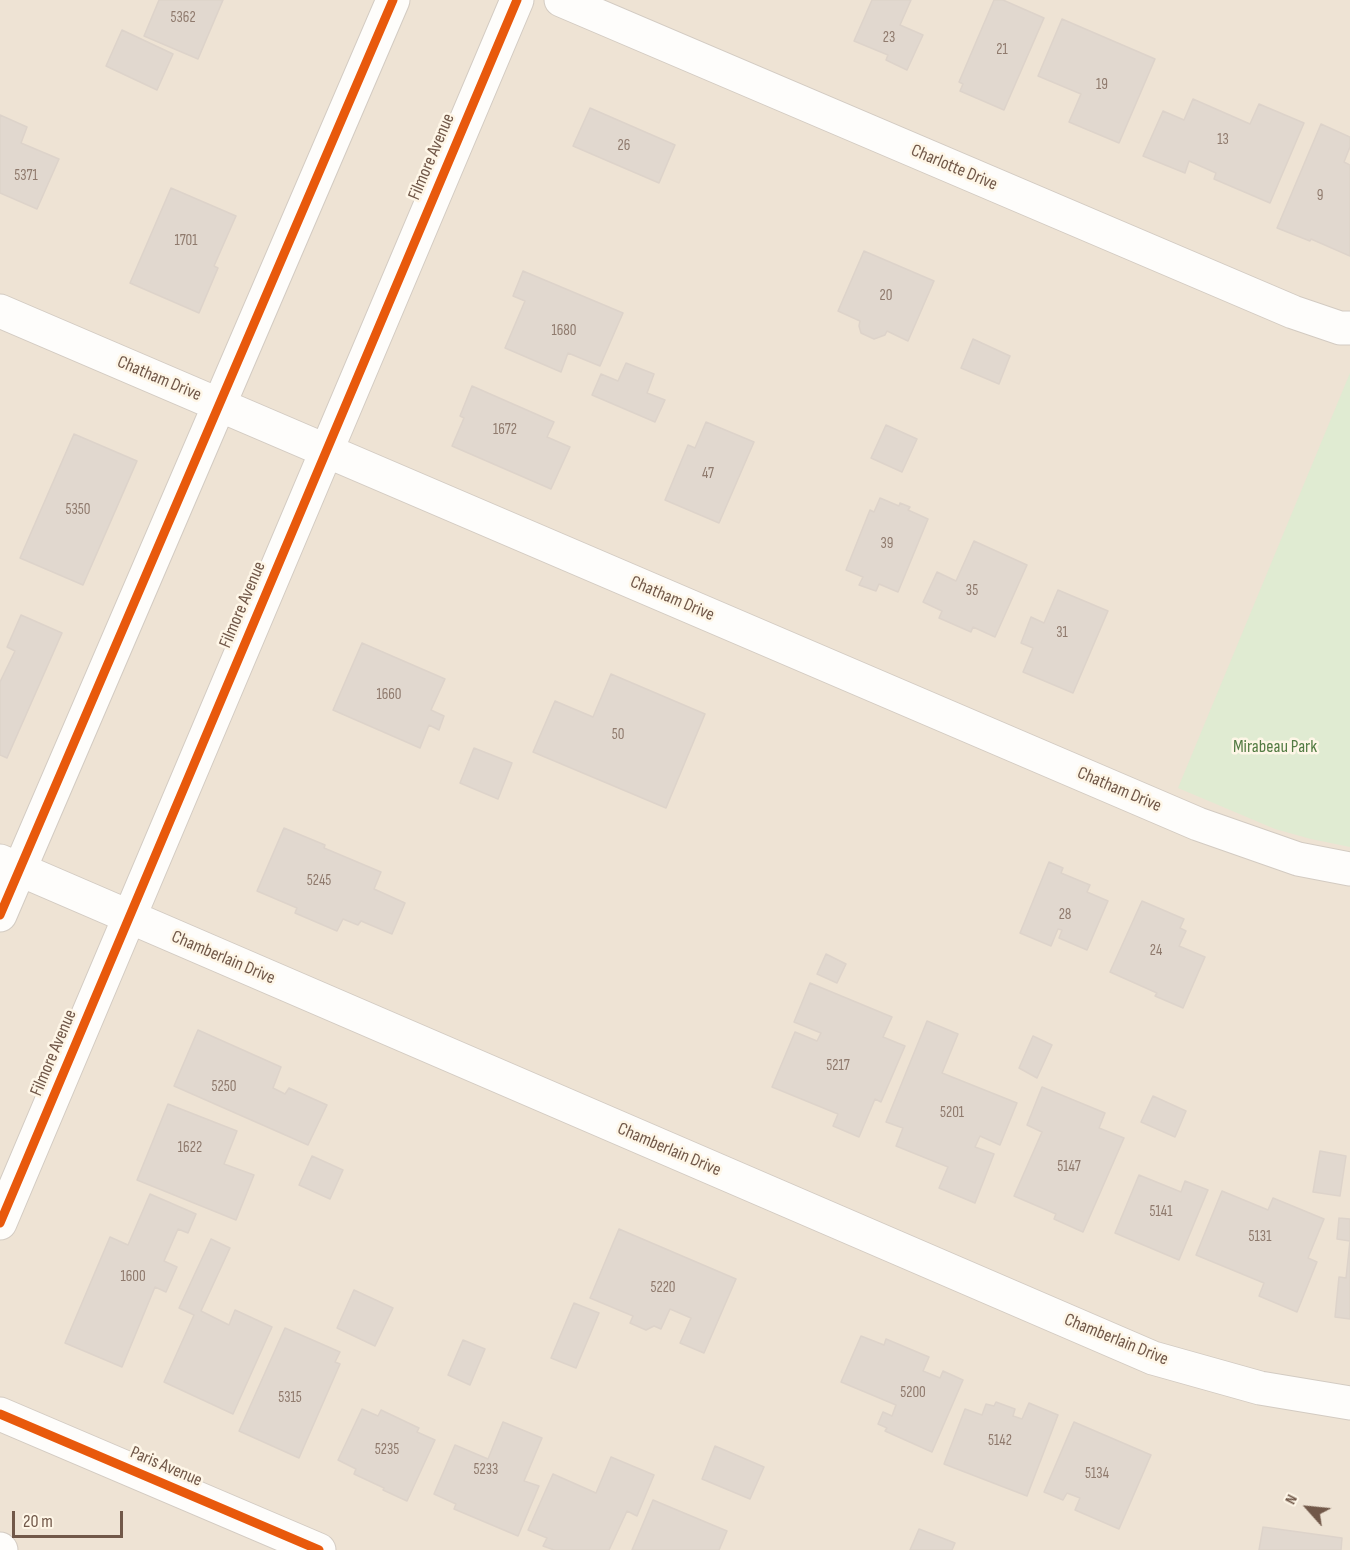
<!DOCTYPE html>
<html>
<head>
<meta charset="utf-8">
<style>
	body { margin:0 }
	#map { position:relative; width:1350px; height:1550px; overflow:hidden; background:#f5f0e7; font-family:"Sofia Sans Condensed",sans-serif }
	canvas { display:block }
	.north { position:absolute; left:1278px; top:1478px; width:60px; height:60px; -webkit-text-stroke:4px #fef6e7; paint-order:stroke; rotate:297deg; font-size:16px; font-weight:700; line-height:24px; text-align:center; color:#715849 }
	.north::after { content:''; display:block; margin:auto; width:21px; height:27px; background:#715849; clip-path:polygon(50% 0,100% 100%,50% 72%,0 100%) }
	.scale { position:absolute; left:12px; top:1511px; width:111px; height:27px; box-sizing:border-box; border:3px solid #715849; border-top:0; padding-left:8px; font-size:18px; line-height:21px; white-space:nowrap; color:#715849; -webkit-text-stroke:4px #fef6e7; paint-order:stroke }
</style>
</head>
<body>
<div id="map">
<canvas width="1350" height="1550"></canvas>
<div class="north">N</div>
<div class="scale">20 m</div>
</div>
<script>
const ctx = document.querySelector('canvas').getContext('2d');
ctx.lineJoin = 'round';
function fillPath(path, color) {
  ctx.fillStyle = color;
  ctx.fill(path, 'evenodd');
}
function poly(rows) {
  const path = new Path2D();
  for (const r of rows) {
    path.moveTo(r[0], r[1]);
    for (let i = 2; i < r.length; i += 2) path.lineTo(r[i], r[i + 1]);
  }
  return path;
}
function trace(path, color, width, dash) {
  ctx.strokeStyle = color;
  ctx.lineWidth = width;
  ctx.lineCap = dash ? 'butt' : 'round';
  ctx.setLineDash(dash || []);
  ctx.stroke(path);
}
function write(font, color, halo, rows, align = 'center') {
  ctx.font = font + ' "Sofia Sans Condensed",sans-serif';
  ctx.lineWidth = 5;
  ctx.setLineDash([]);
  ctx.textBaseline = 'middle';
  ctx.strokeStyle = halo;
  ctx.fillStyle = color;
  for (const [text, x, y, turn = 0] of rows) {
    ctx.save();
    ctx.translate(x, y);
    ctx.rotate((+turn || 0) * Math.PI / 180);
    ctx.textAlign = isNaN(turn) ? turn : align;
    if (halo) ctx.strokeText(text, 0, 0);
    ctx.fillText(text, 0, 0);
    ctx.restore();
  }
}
fillPath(poly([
	[0,0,1350,0,1350,1550,0,1550]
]), '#eee3d4');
fillPath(poly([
	[1350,373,1350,847,1311,839,1275,829,1178,788]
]), '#e0ebd2');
const building = poly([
	[159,0,223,0,198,59,144,36,159,0],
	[872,0,911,0,900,25,923,35,907,70,886,60,888,55,854,41,872,0],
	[994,0,1003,0,1044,18,1004,110,960,91,963,84,959,82,994,0],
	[1062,19,1155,59,1119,143,1069,122,1081,94,1038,76,1062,19],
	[122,30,173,54,157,90,106,66,122,30],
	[1193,99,1250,124,1259,104,1304,123,1270,203,1214,179,1216,173,1189,161,1185,173,1143,156,1163,111,1184,120,1193,99],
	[590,108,675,145,659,183,573,146,590,108],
	[0,115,27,127,21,143,59,159,37,209,0,193,0,115],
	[1321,124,1350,137,1350,147,1344,162,1350,165,1350,256,1311,239,1310,241,1277,228,1321,124],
	[171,188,236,216,214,266,218,268,199,313,130,283,171,188],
	[864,251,934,281,908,341,887,331,885,335,874,339,861,333,859,326,860,321,838,311,864,251],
	[523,271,623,313,600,366,568,353,561,372,505,348,525,301,513,296,523,271],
	[973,339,1010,356,999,384,961,368,973,339],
	[626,363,654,374,647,393,665,400,655,422,592,395,601,374,618,381,626,363],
	[472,386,554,422,547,437,570,447,551,489,452,446,464,418,460,416,472,386],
	[706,422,754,442,719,523,665,500,688,445,695,448,706,422],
	[886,425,917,439,902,472,871,458,886,425],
	[74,434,137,461,83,585,20,558,74,434],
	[880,498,899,506,900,503,910,507,908,510,928,519,898,592,879,584,876,591,859,585,863,577,846,570,870,510,874,512,880,498],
	[974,541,1027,565,995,637,973,627,971,632,939,618,942,611,923,602,937,572,956,581,974,541],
	[1058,590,1108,611,1073,693,1023,672,1033,648,1021,643,1031,617,1044,623,1058,590],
	[21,615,62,633,7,758,0,755,0,682,15,651,7,647,21,615],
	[362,643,445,679,431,710,444,716,439,730,429,725,420,748,333,710,362,643],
	[611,674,705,714,666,808,533,752,555,701,593,717,611,674],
	[474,748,512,763,498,799,460,783,474,748],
	[284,828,325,845,324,848,381,872,374,889,405,903,392,934,361,921,358,925,343,919,337,931,295,913,297,908,257,891,284,828],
	[1049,862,1063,868,1061,873,1090,885,1087,892,1108,901,1087,950,1059,938,1062,930,1058,929,1051,946,1020,933,1049,862],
	[1142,901,1184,919,1180,928,1186,931,1179,946,1205,957,1183,1008,1155,996,1157,993,1110,972,1142,901],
	[826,954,846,964,837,983,817,974,826,954],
	[810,983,892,1017,883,1037,905,1046,881,1102,875,1099,859,1137,833,1126,838,1114,772,1087,795,1032,817,1041,821,1033,794,1022,810,983],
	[927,1021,958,1034,942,1073,1017,1103,1000,1145,980,1136,975,1147,994,1154,975,1203,939,1188,948,1167,896,1146,903,1128,886,1122,927,1021],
	[198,1030,281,1067,273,1088,285,1094,289,1088,327,1105,308,1145,174,1086,198,1030],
	[1033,1036,1052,1045,1037,1078,1019,1068,1033,1036],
	[1042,1087,1105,1113,1099,1128,1124,1138,1083,1232,1054,1219,1056,1214,1014,1196,1042,1132,1027,1125,1042,1087],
	[1153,1096,1186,1111,1175,1137,1141,1122,1153,1096],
	[168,1104,237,1131,224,1164,254,1175,236,1220,137,1180,168,1104],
	[1320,1151,1346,1156,1340,1196,1313,1192,1320,1151],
	[312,1156,343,1170,330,1199,299,1185,312,1156],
	[1139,1175,1181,1192,1185,1181,1208,1190,1179,1260,1115,1233,1139,1175],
	[1222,1191,1268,1210,1273,1198,1324,1219,1308,1258,1317,1262,1297,1312,1259,1296,1264,1283,1196,1255,1222,1191],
	[150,1194,196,1214,188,1233,178,1229,164,1261,177,1267,166,1292,155,1287,122,1367,65,1343,110,1237,128,1245,150,1194],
	[1339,1218,1350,1219,1350,1241,1337,1239,1339,1218],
	[619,1229,736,1279,704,1353,680,1343,691,1318,670,1309,661,1329,654,1326,646,1330,630,1323,633,1316,590,1298,619,1229],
	[211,1239,230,1248,201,1311,229,1325,235,1310,272,1327,233,1414,164,1382,194,1315,179,1308,211,1239],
	[1350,1241,1350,1319,1335,1317,1339,1277,1346,1278,1350,1241],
	[354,1290,393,1308,375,1346,337,1328,354,1290],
	[574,1303,599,1313,576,1368,551,1358,574,1303],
	[285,1328,340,1352,335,1362,340,1364,299,1458,239,1431,285,1328],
	[861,1336,884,1345,886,1339,929,1357,923,1371,940,1378,943,1371,963,1380,932,1452,885,1431,887,1428,878,1424,883,1412,892,1416,896,1405,841,1382,861,1336],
	[463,1340,485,1349,470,1385,448,1375,463,1340],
	[996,1402,1015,1409,1013,1416,1022,1419,1029,1403,1058,1415,1027,1496,944,1464,965,1409,982,1415,986,1404,994,1406,996,1402],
	[362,1409,378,1416,381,1410,419,1428,417,1432,435,1440,407,1501,383,1490,384,1488,354,1474,356,1469,338,1460,362,1409],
	[503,1422,542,1438,524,1481,539,1486,518,1536,454,1509,456,1504,434,1494,455,1445,488,1459,503,1422],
	[1074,1422,1151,1455,1119,1529,1075,1510,1080,1498,1067,1493,1063,1500,1044,1492,1074,1422],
	[715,1446,764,1467,750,1499,702,1479,715,1446],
	[611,1457,654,1475,637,1516,627,1511,609,1550,554,1550,543,1546,547,1538,528,1530,553,1474,596,1493,611,1457],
	[653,1500,727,1531,719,1550,632,1550,653,1500],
	[1263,1527,1342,1538,1341,1550,1259,1550,1263,1527],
	[919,1529,955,1543,952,1550,910,1550,919,1529]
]);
fillPath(building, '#e1d8cf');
trace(building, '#ddd3ca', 1.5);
const minor = poly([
	[561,0,1293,312,1340,328,1350,328],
	[0,311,1198,824,1298,859,1350,869],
	[0,861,1153,1358,1260,1388,1350,1403],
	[0,915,393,0],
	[0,1223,517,0],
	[0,1414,319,1550],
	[0,1549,1,1550]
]);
trace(minor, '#d3cbc2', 35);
trace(minor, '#fefdfb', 33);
trace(poly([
	[0,915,393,0],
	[0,1223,517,0],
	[0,1414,319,1550]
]), '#e8590c', 9);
write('15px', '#8f7a6d', null, [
	["5362",183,18],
	["23",889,38],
	["21",1002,50],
	["19",1102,85],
	["13",1223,140],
	["26",624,146],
	["5371",26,176],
	["9",1320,196],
	["1701",186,241],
	["20",886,296],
	["1680",564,331],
	["1672",505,430],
	["47",708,474],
	["5350",78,510],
	["39",887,544],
	["35",972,591],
	["31",1062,633],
	["1660",389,695],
	["50",618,735],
	["5245",319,881],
	["28",1065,915],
	["24",1156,951],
	["5217",838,1066],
	["5250",224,1087],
	["5201",952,1113],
	["1622",190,1148],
	["5147",1069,1167],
	["5141",1161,1212],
	["5131",1260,1237],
	["1600",133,1277],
	["5220",663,1288],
	["5200",913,1393],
	["5315",290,1398],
	["5142",1000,1441],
	["5235",387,1450],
	["5233",486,1470],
	["5134",1097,1474]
]);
write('18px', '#715849', '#fef6e7', [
	["Filmore Avenue",432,157,-67],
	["Charlotte Drive",954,168,23],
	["Chatham Drive",159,379,23],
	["Chatham Drive",672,599,23],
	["Filmore Avenue",243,605,-67],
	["Chatham Drive",1119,790,23],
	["Chamberlain Drive",223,958,23],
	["Filmore Avenue",54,1053,-67],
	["Chamberlain Drive",669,1150,23],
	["Chamberlain Drive",1116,1340,22],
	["Paris Avenue",166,1467,23]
]);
write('18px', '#547c44', '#fef6e7', [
	["Mirabeau Park",1275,747]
]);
</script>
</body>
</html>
